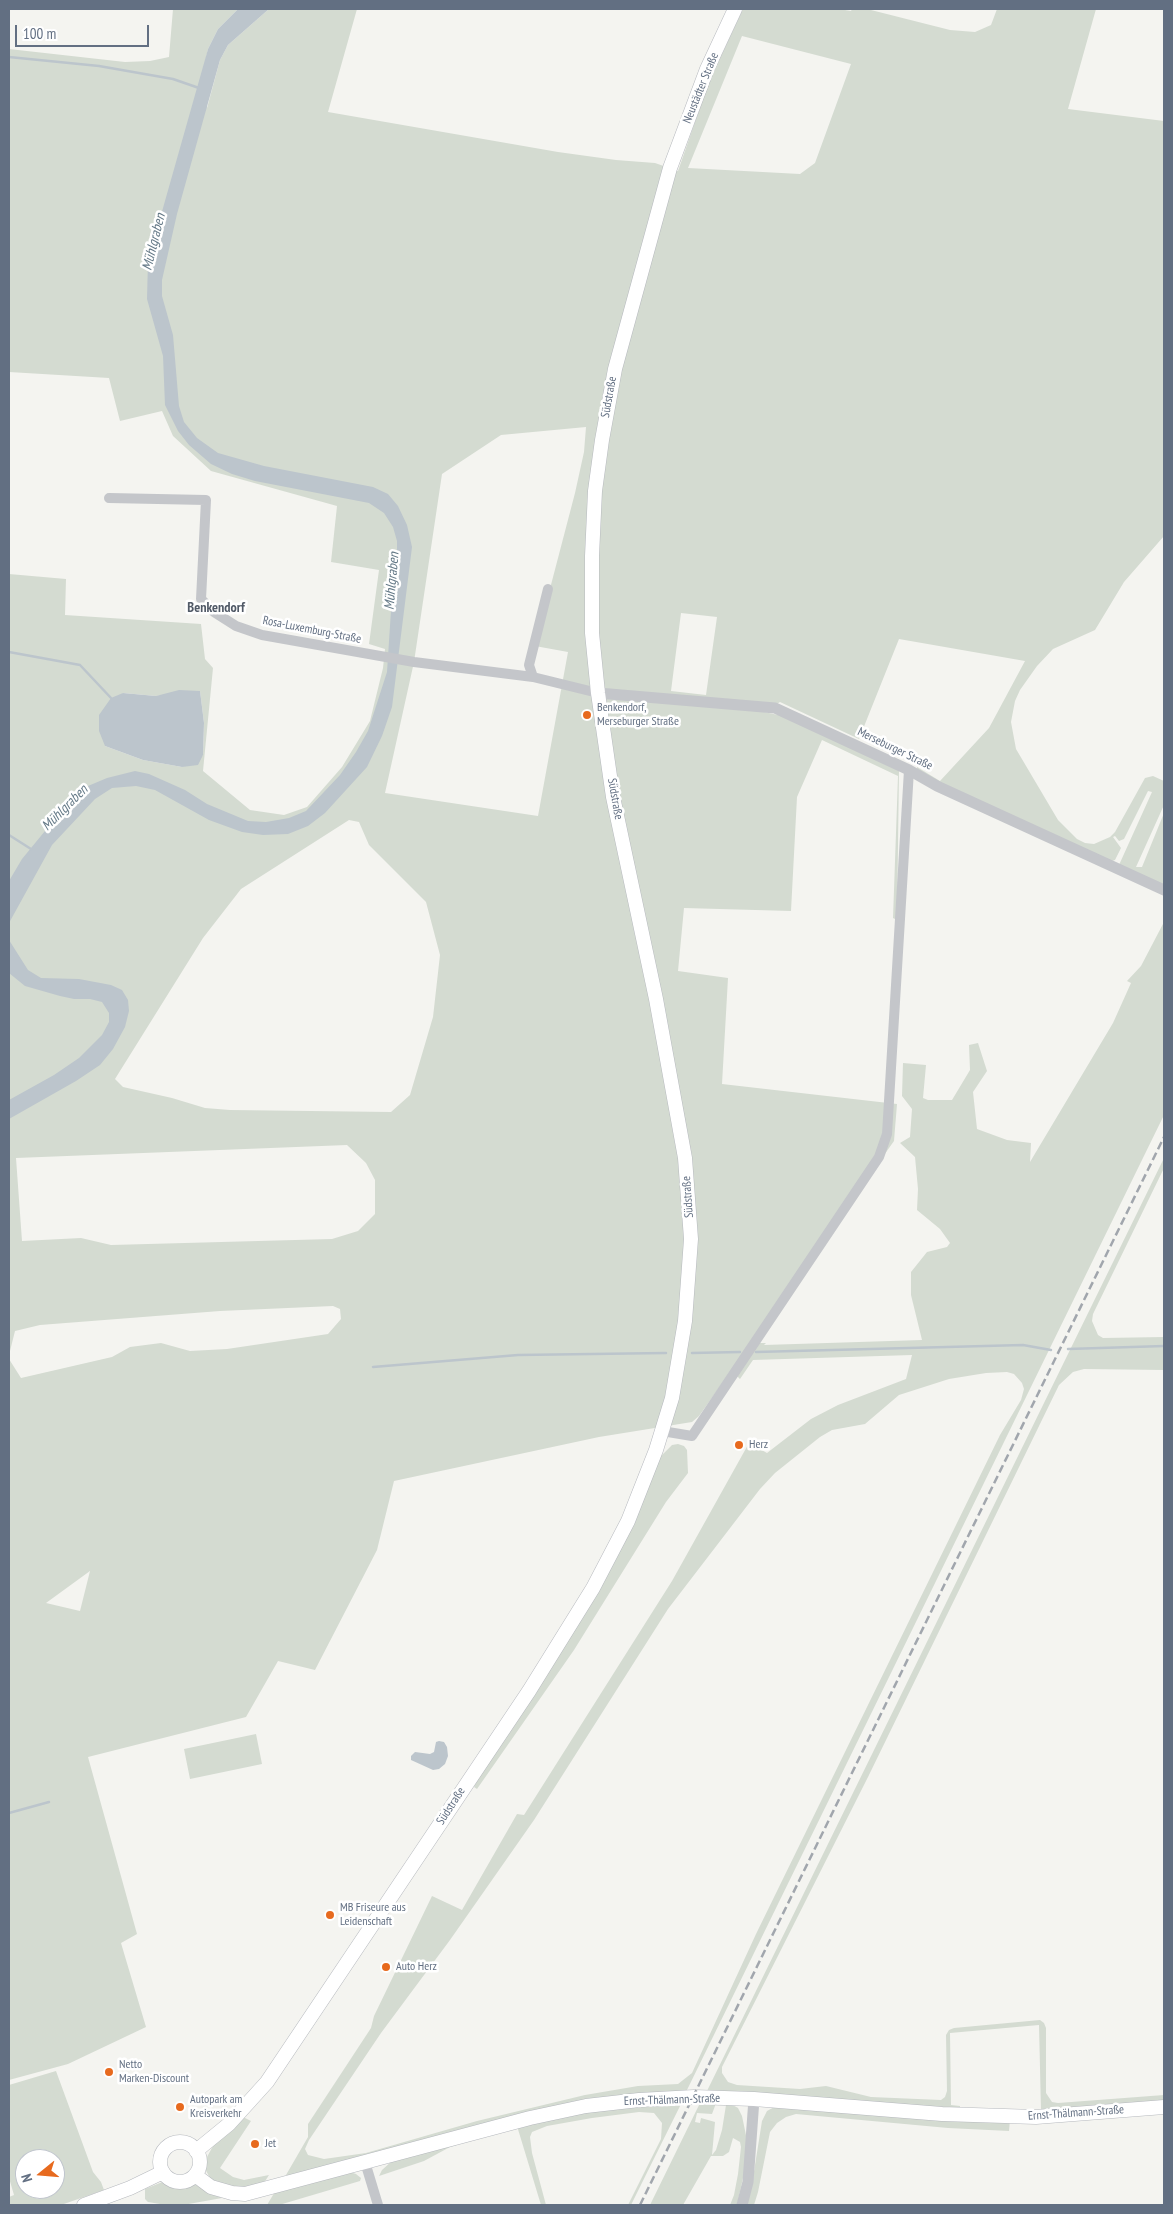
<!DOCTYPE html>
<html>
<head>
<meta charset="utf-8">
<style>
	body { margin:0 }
	#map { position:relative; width:1173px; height:2214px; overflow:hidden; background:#f4f4f0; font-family:"PT Sans Narrow",sans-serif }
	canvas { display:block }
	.frame { position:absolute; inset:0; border:10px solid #626f82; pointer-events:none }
	.north { position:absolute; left:15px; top:2149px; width:50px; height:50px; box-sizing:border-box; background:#fff; border:1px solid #c0c5cd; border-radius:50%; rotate:253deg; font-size:14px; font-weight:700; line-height:20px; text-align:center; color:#626f82 }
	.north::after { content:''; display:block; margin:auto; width:18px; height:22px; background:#e76a1e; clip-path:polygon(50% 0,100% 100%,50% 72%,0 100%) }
	.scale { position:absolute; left:15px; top:25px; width:134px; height:22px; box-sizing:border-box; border:2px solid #626f82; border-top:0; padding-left:6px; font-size:15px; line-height:18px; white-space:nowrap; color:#626f82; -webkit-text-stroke:4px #fff; paint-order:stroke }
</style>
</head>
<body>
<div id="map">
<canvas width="1173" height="2214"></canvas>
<div class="frame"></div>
<div class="north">N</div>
<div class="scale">100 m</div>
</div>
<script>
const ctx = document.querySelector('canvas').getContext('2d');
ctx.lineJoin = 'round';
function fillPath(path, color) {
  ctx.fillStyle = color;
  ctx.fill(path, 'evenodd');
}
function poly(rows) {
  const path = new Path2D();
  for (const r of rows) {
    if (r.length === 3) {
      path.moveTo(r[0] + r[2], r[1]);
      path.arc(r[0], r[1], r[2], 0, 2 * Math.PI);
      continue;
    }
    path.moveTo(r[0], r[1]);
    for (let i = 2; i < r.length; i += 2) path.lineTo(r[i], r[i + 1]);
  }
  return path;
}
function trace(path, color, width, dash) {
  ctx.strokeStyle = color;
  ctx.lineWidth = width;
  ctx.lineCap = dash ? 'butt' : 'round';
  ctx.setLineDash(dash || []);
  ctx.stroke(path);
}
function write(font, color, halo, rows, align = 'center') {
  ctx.font = font + ' "PT Sans Narrow",sans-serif';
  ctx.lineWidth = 5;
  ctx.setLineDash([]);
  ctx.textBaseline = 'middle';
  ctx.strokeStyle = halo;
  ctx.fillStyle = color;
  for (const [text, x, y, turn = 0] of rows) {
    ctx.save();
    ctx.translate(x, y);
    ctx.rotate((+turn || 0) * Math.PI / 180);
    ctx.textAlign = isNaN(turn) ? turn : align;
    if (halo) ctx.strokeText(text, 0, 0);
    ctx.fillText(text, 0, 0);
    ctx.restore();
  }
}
fillPath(poly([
	[173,9,238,9,218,29,208,49,204,67,207,108,220,60,228,45,269,9,357,9,328,112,558,152,616,160,655,163,678,171,709,82,743,9,839,9,851,11,852,9,867,9,950,30,975,32,991,25,997,9,1096,9,1068,109,1164,121,1164,536,1124,582,1095,630,1053,649,1037,666,1020,690,1015,701,1011,722,1016,749,1058,820,1077,839,1085,843,1094,844,1110,837,1115,832,1145,778,1153,776,1164,781,1164,805,1136,867,1142,867,1164,813,1164,888,1119,865,1152,792,1148,791,1124,839,1119,841,1115,836,1113,837,1121,848,1115,860,1112,861,939,783,917,770,917,767,940,781,989,728,1025,661,899,639,859,739,780,702,764,712,783,716,899,770,897,920,893,918,898,776,822,740,797,797,791,911,684,908,678,971,728,978,722,1084,897,1104,894,1141,699,1416,692,1422,599,1437,394,1481,377,1550,315,1670,278,1661,246,1717,88,1757,137,1934,121,1943,146,2027,68,2064,9,2080,9,1359,21,1378,112,1357,130,1347,161,1343,190,1351,227,1349,328,1334,341,1319,340,1309,333,1306,220,1311,40,1325,15,1331,9,1355,9,574,66,579,65,615,201,624,205,659,213,668,203,771,250,810,284,815,307,807,342,767,370,721,383,668,385,649,369,644,379,570,331,562,337,506,211,471,173,436,162,411,120,421,109,378,9,372,9,49,125,62,150,61,169,57],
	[742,36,851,64,815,163,800,174,688,168],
	[586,427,584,452,575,493,535,646,568,652,538,816,385,793,414,662,442,474,501,435],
	[681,613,717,617,706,695,671,691],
	[200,691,204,723,203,755,182,767,143,760,105,746,123,693,156,696],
	[349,820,359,822,369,845,426,902,440,955,433,1017,410,1095,391,1112,230,1110,205,1108,172,1098,123,1087,115,1079,203,938,241,889],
	[347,1145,366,1163,375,1180,375,1214,358,1231,332,1239,111,1245,81,1238,22,1241,16,1158],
	[90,1571,80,1611,46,1603],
	[1164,922,1164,1115,686,2092,637,2095,290,2176,286,2175,308,2137,308,2124,371,2028,374,2016,432,1896,462,1910,517,1814,524,1815,672,1581,749,1443,767,1453,811,1419,838,1405,906,1379,912,1355,753,1360,740,1379,737,1376,759,1343,766,1343,764,1345,922,1340,911,1295,911,1272,927,1252,947,1247,950,1243,940,1229,917,1210,918,1189,915,1157,900,1143,910,1137,912,1109,902,1096,903,1063,926,1065,923,1098,928,1100,952,1100,970,1070,969,1045,978,1043,987,1071,973,1092,977,1129,1007,1140,1031,1143,1030,1162,1113,1023,1131,983,1127,981,1141,966],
	[1007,1372,1014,1374,1022,1383,1024,1389,1021,1400,1000,1435,756,1934,692,2073,678,2084,638,2086,585,2095,477,2121,366,2153,324,2159,308,2155,305,2149,309,2140,381,2033,450,1940,534,1820,668,1609,760,1489,775,1473,820,1437,832,1430,865,1424,899,1395,949,1379,986,1373],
	[1164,1158,1164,1168,1093,1314,1092,1321,1098,1335,1103,1338,1164,1337,1164,1370,1084,1369,1073,1372,1059,1385,868,1777,722,2067,722,2073,728,2082,737,2085,800,2089,826,2086,871,2097,941,2100,945,2097,947,2091,946,2035,949,2030,954,2028,1040,2020,1044,2023,1046,2028,1046,2093,1052,2102,1058,2103,1164,2095,1164,2102,1041,2111,1039,2025,950,2033,951,2105,960,2106,960,2110,706,2093],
	[678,1444,684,1446,687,1450,688,1473,666,1502,574,1650,477,1789,474,1787,481,1771,660,1457,672,1445],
	[256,1734,262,1764,190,1779,184,1749],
	[56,2071,93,2172,101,2182,104,2190,61,2205,9,2205,9,2197,14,2195,9,2178,9,2085],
	[25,2159,55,2159,55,2189,25,2189],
	[701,2101,715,2103,715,2106,712,2114,697,2113,695,2122,700,2123,701,2118,715,2122,712,2155,716,2150,722,2130,726,2105,731,2104,738,2108,742,2116,747,2140,745,2169,737,2205,730,2205,734,2195,738,2174,741,2147,740,2142,733,2138,729,2152,723,2156,711,2156,683,2205,650,2205],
	[682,2102,631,2205,628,2205,661,2139,662,2123,654,2113,639,2112,592,2118,547,2126,532,2132,530,2137,532,2153,546,2205,541,2205,517,2126,592,2110],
	[776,2106,1010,2120,1009,2131,948,2128,796,2114,786,2117,777,2123,770,2132,758,2192,754,2205,747,2205,752,2184,762,2121,767,2111],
	[243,2117,251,2121,220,2168,233,2177,244,2180,269,2175,262,2186,243,2189,215,2182,210,2178,204,2167,207,2157,213,2146],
	[482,2137,450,2147,424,2161,379,2176,382,2170,392,2161],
	[350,2172,356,2174,361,2178,360,2181,279,2205,267,2205,276,2190],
	[165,2181,181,2186,196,2185,222,2198,183,2205,166,2205,148,2202,145,2199,145,2189]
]), '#d4dbd1');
fillPath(poly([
	[238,9,269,9,228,45,220,60,177,214,162,280,162,296,173,335,179,406,184,422,197,438,218,453,264,466,373,487,388,494,398,506,407,525,412,547,392,707,382,736,367,767,325,813,308,826,288,834,263,835,242,832,209,820,155,790,136,786,112,788,95,799,52,845,9,923,9,881,22,859,68,803,88,786,107,778,135,771,149,774,185,790,207,804,248,821,266,822,289,818,306,811,340,775,356,752,368,731,387,672,392,595,397,570,397,541,393,527,384,513,369,503,255,481,232,474,211,464,189,445,178,431,165,405,163,356,147,299,148,261,208,49,218,29],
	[179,690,200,691,204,723,203,755,198,765,182,767,143,760,105,746,99,731,99,715,111,698,123,693,156,696],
	[9,940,28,970,41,978,79,979,111,985,122,990,128,1000,129,1011,125,1027,113,1049,100,1065,76,1081,9,1119,9,1100,54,1075,79,1058,102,1035,109,1022,109,1013,102,1002,90,999,74,999,60,996,25,986,9,973],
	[439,1741,444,1742,447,1747,448,1756,445,1764,439,1769,433,1770,411,1760,411,1756,415,1752,430,1754,434,1752,436,1742]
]), '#bcc5cc');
trace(poly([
	[9,57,99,66,173,79,199,88],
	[9,652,80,665,111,698],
	[9,835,31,849],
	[1068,1349,1164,1346],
	[756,1352,1023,1345,1051,1350],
	[692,1353,740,1352],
	[373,1367,518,1355,666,1353],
	[9,1813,49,1802]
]), '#bcc5cc', 2.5);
const secondary = poly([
	[180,2162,20],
	[196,2151,229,2124,267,2082,529,1691,593,1588,628,1521,656,1450,672,1398,685,1321,691,1239,685,1158,656,999,613,797,598,693,592,633,592,556,595,491,602,440,615,369,670,168,707,69,735,9],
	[195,2175,211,2187,232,2193,245,2194,530,2118,586,2106,639,2100,694,2097,754,2099,942,2114,1036,2117,1164,2107],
	[84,2205,130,2188,163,2172]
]);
trace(secondary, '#b6b9be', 15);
trace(poly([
	[109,498,206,500,201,599,214,612,236,626,262,635,414,662,533,677,598,693],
	[533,677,529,665,548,589],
	[662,1431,692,1436,879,1157,887,1134,909,770],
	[365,2162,378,2205]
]), '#c4c6ca', 10);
trace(poly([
	[598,693,775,708,909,770,937,786,1164,890],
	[742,2205,748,2182,754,2099]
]), '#c4c6ca', 11);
trace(secondary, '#fff', 14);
trace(poly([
	[640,2205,1164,1137]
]), '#a1a6ad', 2.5, [8, 4]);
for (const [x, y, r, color] of [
	[587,715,5,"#e76a1e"],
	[739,1445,5,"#e76a1e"],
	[330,1915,5,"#e76a1e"],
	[386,1967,5,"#e76a1e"],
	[109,2072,5,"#e76a1e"],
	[180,2107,5,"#e76a1e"],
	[255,2144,5,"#e76a1e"]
]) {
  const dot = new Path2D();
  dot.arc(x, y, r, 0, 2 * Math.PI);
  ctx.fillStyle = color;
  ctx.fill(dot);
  trace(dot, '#fff', 2);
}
write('12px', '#626f82', '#fff', [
	["Neustädter Straße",701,88,-68],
	["Südstraße",609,397,-80],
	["Rosa-Luxemburg-Straße",312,630,11],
	["Merseburger Straße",895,749,26],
	["Südstraße",615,799,80],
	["Südstraße",688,1197,-94],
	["Südstraße",451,1806,-57],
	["Ernst-Thälmann-Straße",672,2100,-2],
	["Ernst-Thälmann-Straße",1076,2113,-4]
]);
write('12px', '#626f82', '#fff', [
	["Benkendorf,",597,708],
	["Merseburger Straße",597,722],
	["Herz",749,1445],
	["MB Friseure aus",340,1908],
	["Leidenschaft",340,1922],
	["Auto Herz",396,1967],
	["Netto",119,2065],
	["Marken-Discount",119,2079],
	["Autopark am",190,2100],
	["Kreisverkehr",190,2114],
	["Jet",265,2144]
], 'left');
write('italic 14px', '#637886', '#fff', [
	["Mühlgraben",154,242,-76],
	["Mühlgraben",392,581,-85],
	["Mühlgraben",65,808,-45]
]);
write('bold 14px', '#515a67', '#fff', [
	["Benkendorf",216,608]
]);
</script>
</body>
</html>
